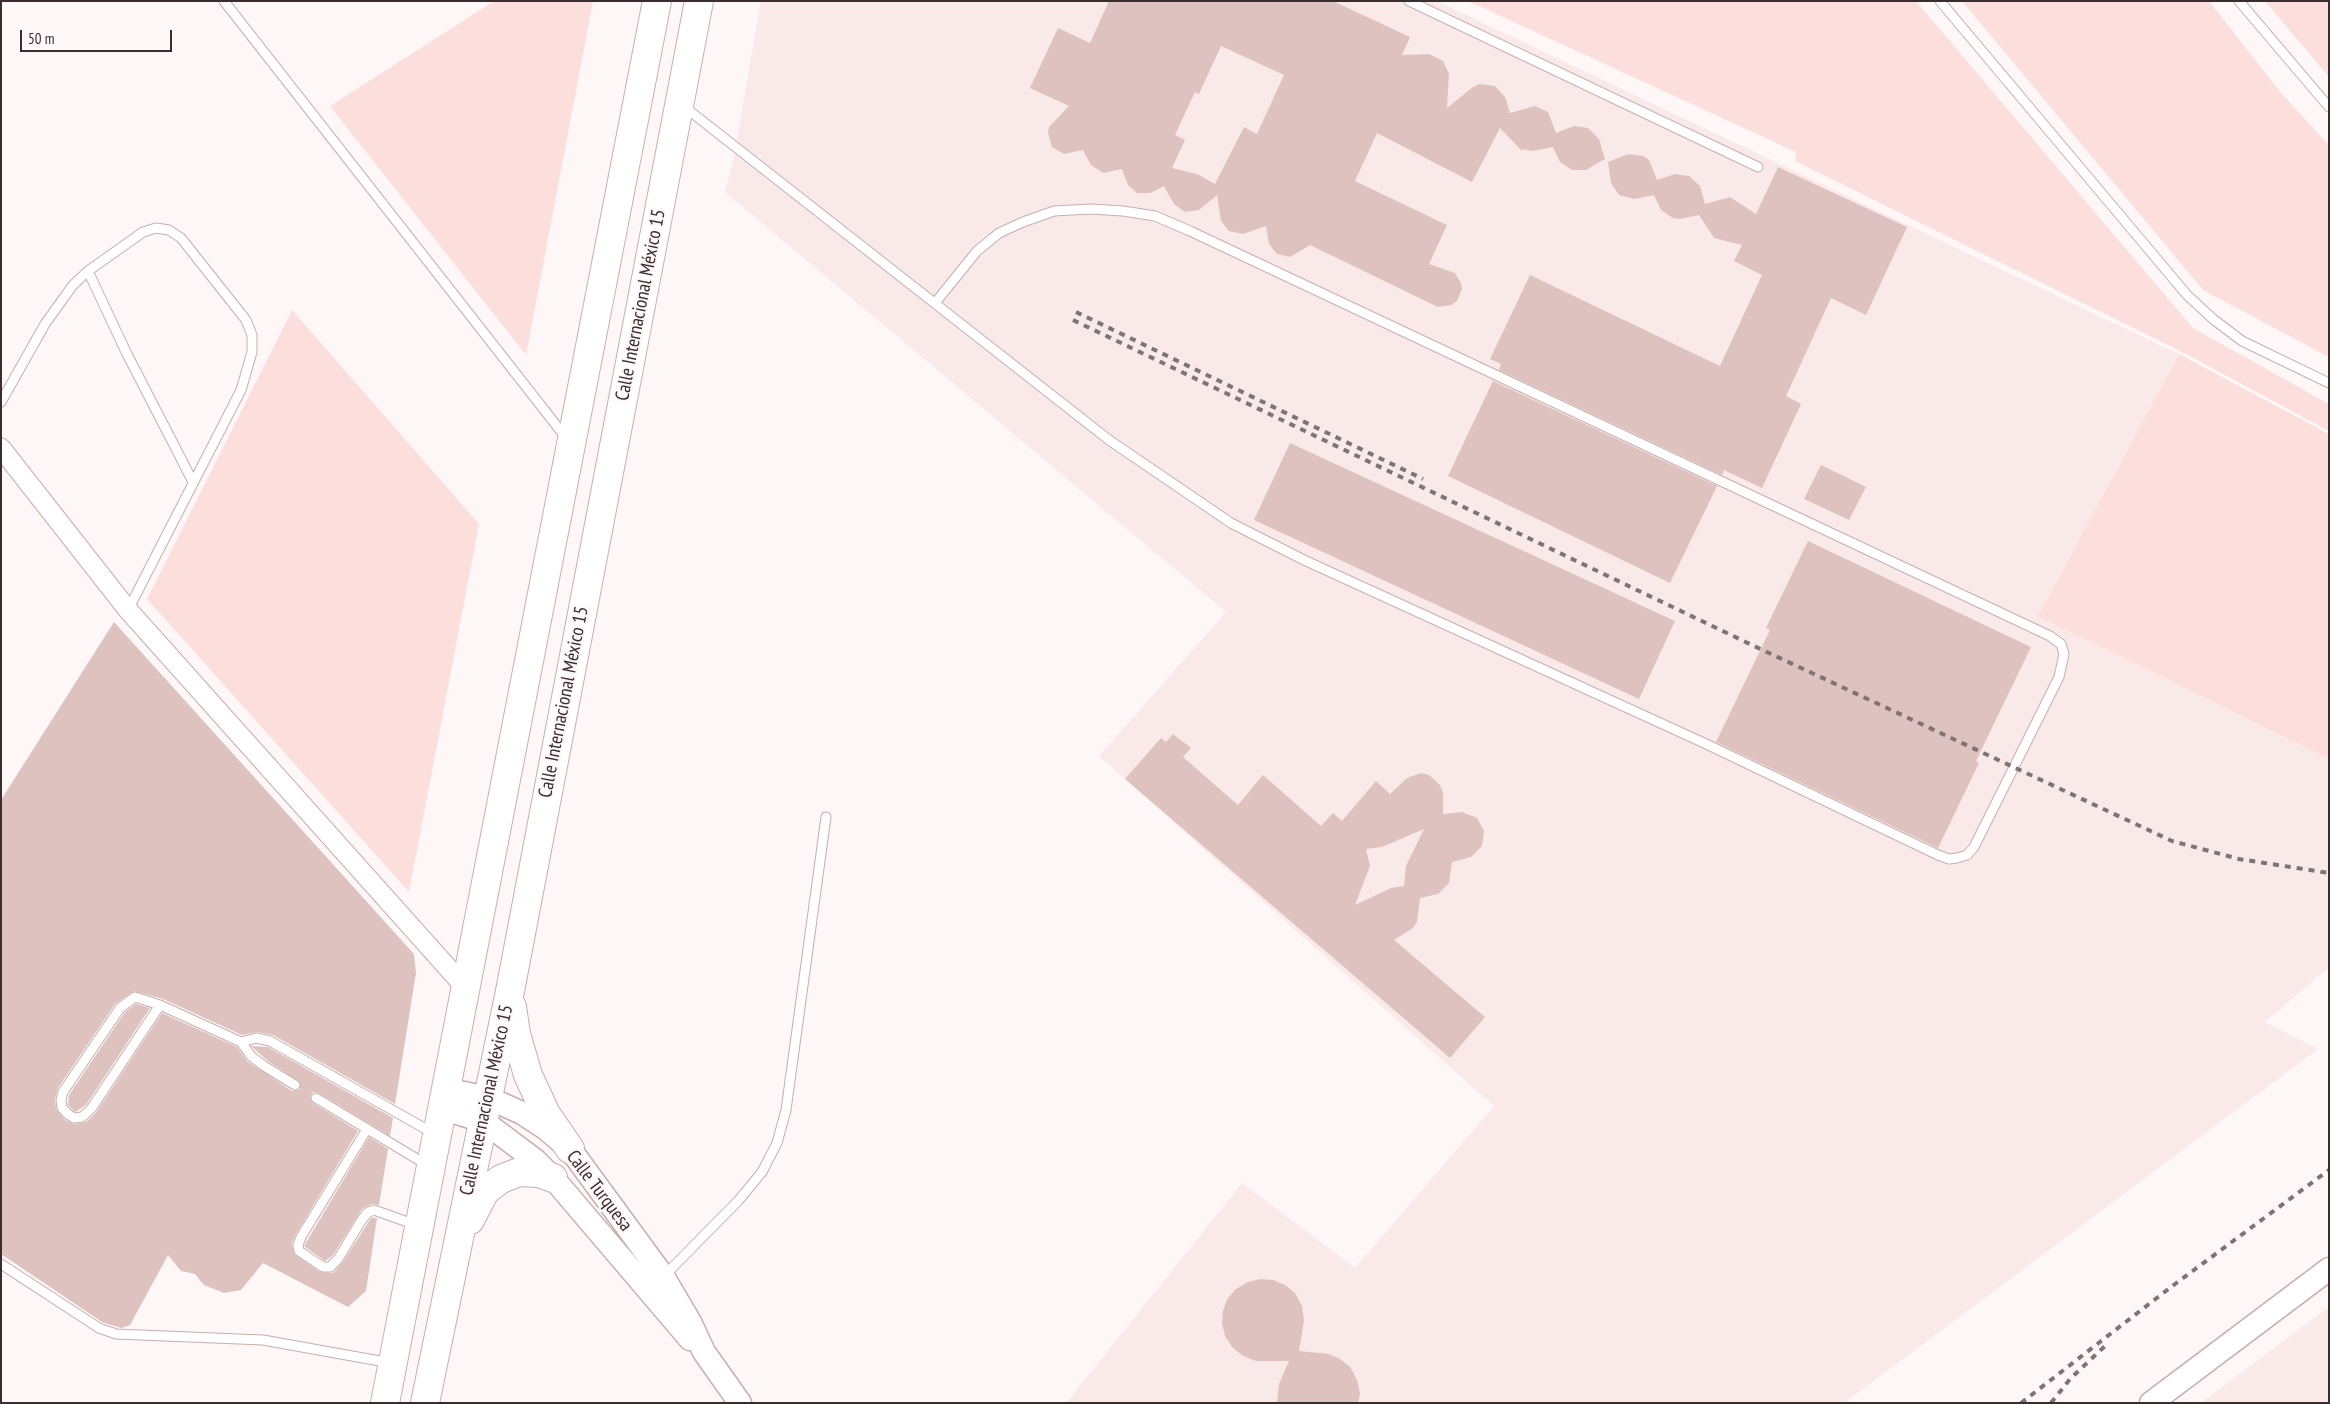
<!DOCTYPE html>
<html>
<head>
<meta charset="utf-8">
<style>
	body { margin:0 }
	#map { position:relative; width:2330px; height:1404px; overflow:hidden; background:#fdf7f7; font-family:"PT Sans Narrow",sans-serif }
	canvas { display:block }
	.frame { position:absolute; inset:0; border:2px solid #382e2d; pointer-events:none }
	.scale { position:absolute; left:20px; top:30px; width:152px; height:22px; box-sizing:border-box; border:2px solid #382e2d; border-top:0; padding-left:6px; font-size:15px; line-height:18px; white-space:nowrap; color:#382e2d; -webkit-text-stroke:4px #fdf7f7; paint-order:stroke }
</style>
</head>
<body>
<div id="map">
<canvas width="2330" height="1404"></canvas>
<div class="frame"></div>
<div class="scale">50 m</div>
</div>
<script>
const ctx = document.querySelector('canvas').getContext('2d');
ctx.lineJoin = 'round';
function fillPath(path, color) {
  ctx.fillStyle = color;
  ctx.fill(path, 'evenodd');
}
function poly(rows) {
  const path = new Path2D();
  for (const r of rows) {
    path.moveTo(r[0], r[1]);
    for (let i = 2; i < r.length; i += 2) path.lineTo(r[i], r[i + 1]);
  }
  return path;
}
function trace(path, color, width, dash) {
  ctx.strokeStyle = color;
  ctx.lineWidth = width;
  ctx.lineCap = dash ? 'butt' : 'round';
  ctx.setLineDash(dash || []);
  ctx.stroke(path);
}
function write(font, color, halo, rows, align = 'center') {
  ctx.font = font + ' "PT Sans Narrow",sans-serif';
  ctx.lineWidth = 4.5;
  ctx.setLineDash([]);
  ctx.textBaseline = 'middle';
  ctx.strokeStyle = halo;
  ctx.fillStyle = color;
  for (const [text, x, y, turn = 0] of rows) {
    ctx.save();
    ctx.translate(x, y);
    ctx.rotate((+turn || 0) * Math.PI / 180);
    ctx.textAlign = isNaN(turn) ? turn : align;
    if (halo) ctx.strokeText(text, 0, 0);
    ctx.fillText(text, 0, 0);
    ctx.restore();
  }
}
fillPath(poly([
	[761,1,1437,1,2179,354,2038,616,2329,759,2329,967,2265,1022,2318,1049,1844,1403,1066,1403,1242,1183,1355,1268,1494,1106,1099,756,1226,612,725,192,733,162],
	[2329,1307,2329,1403,2201,1403]
]), '#f9eae9');
fillPath(poly([
	[494,1,593,1,526,355,330,106],
	[1468,1,1916,1,2193,328,2329,404,2329,431,2182,352,1795,161,1796,152],
	[1962,1,2209,1,2281,93,2329,145,2329,357,2203,290],
	[2265,1,2329,1,2329,77],
	[292,310,479,524,409,892,147,599],
	[2179,354,2329,434,2329,759,2038,616]
]), '#fcdfdd');
fillPath(poly([
	[1109,1,1333,1,1410,37,1402,55,1429,54,1443,61,1449,74,1447,108,1473,87,1480,84,1495,86,1505,97,1510,113,1535,106,1548,112,1556,133,1574,126,1588,128,1599,139,1605,159,1586,170,1572,170,1560,162,1553,147,1533,151,1522,149,1523,152,1500,128,1472,182,1377,133,1355,181,1447,225,1429,264,1455,273,1461,283,1462,289,1457,301,1451,305,1438,307,1310,245,1290,257,1277,254,1269,244,1266,226,1243,234,1229,231,1221,221,1217,195,1199,210,1185,212,1174,204,1164,186,1150,193,1137,193,1128,185,1122,169,1103,173,1091,165,1083,150,1064,154,1052,147,1048,133,1049,127,1069,106,1030,88,1058,28,1090,43],
	[1221,46,1284,75,1257,134,1244,127,1215,184,1197,174,1172,168,1185,140,1175,135,1195,92,1199,94],
	[1628,154,1643,156,1649,160,1657,180,1675,174,1689,176,1700,186,1705,204,1730,197,1756,214,1778,167,1907,227,1866,315,1831,298,1786,396,1801,404,1762,488,1724,470,1722,475,1499,370,1501,364,1490,359,1530,275,1720,366,1762,275,1734,261,1742,245,1714,238,1699,215,1680,219,1673,218,1661,210,1654,195,1634,199,1619,195,1611,183,1608,162],
	[1493,381,1717,486,1670,583,1448,476],
	[1290,443,1675,621,1639,699,1254,520],
	[1821,465,1866,487,1849,520,1804,499],
	[1808,541,2031,647,1976,761,1979,763,1938,848,1716,742,1770,630,1766,628],
	[114,622,414,954,416,973,395,1104,273,1035,257,1032,242,1035,163,999,134,991,115,1004,58,1088,55,1099,56,1109,65,1120,74,1124,86,1122,95,1114,162,1013,237,1047,247,1061,292,1091,300,1089,300,1082,268,1061,251,1046,268,1047,393,1118,390,1136,319,1093,313,1092,310,1097,313,1103,358,1131,296,1234,292,1243,294,1254,320,1272,333,1273,343,1262,371,1218,377,1218,366,1291,348,1307,263,1263,241,1290,224,1293,204,1285,195,1274,181,1271,168,1255,130,1325,121,1328,102,1322,1,1254,1,800],
	[1173,734,1191,748,1183,757,1238,805,1263,775,1321,826,1333,813,1342,821,1376,781,1390,794,1407,778,1421,773,1429,775,1440,785,1443,793,1443,814,1462,812,1477,818,1484,831,1482,846,1471,857,1452,862,1449,883,1438,894,1420,898,1417,922,1413,928,1394,940,1485,1017,1450,1058,1125,779,1161,738,1166,742],
	[1424,829,1406,866,1404,886,1391,888,1355,905,1370,866,1366,849,1382,847],
	[136,1004,150,1008,86,1105,75,1112,68,1105,69,1095,125,1012],
	[369,1137,388,1149,379,1205,372,1204,362,1209,333,1255,325,1261,304,1246],
	[1260,1279,1273,1280,1285,1285,1295,1293,1302,1306,1304,1320,1299,1351,1329,1354,1340,1359,1350,1367,1357,1380,1360,1394,1358,1403,1277,1403,1279,1384,1289,1361,1256,1361,1243,1356,1232,1347,1225,1336,1222,1323,1223,1310,1228,1298,1236,1289,1248,1282]
]), '#ddc2c0');
const service = poly([
	[224,1,567,439],
	[1409,1,1758,167],
	[1940,1,2187,295,2213,319,2242,341,2329,383],
	[2239,1,2329,107],
	[682,105,1109,440,1231,523,1304,560,1704,743,1938,855,1949,859,1957,858,1967,855,1974,847,2059,677,2064,654,2061,644,2050,636,1190,231,1155,216,1123,211,1091,209,1054,211,1023,222,999,233,977,251,935,303],
	[88,271,126,352,193,482],
	[1,402,45,324,73,285,88,271,143,232,156,228,169,230,181,238,246,320,252,335,252,352,241,390,128,610],
	[160,1005,91,1109,82,1117,74,1118,69,1115,62,1108,61,1100,63,1092,120,1008,135,997,160,1005,241,1042,251,1056,264,1066,295,1085],
	[241,1042,256,1038,270,1041,433,1133],
	[316,1098,427,1165],
	[367,1129,301,1237,298,1245,299,1251,323,1267,330,1267,338,1259,361,1221,367,1213,374,1210,416,1225],
	[1,1264,99,1328,116,1334,263,1340,391,1363],
	[664,1276,738,1201,762,1172,777,1143,786,1110,826,817]
]);
const minor = poly([
	[1,448,128,610,465,987]
]);
const tertiary = poly([
	[445,1089,488,1098,522,1113,545,1128,570,1149,663,1276,690,1322,704,1352,740,1403],
	[441,1108,483,1121,535,1160,553,1178,690,1339],
	[2151,1403,2329,1269]
]);
const primary = poly([
	[512,1007,516,1034,528,1075,546,1114,570,1149],
	[470,1220,485,1191,501,1179,519,1172,539,1173,553,1178],
	[385,1403,657,1],
	[425,1403,510,991,699,1]
]);
trace(service, '#c8aeab', 11);
trace(minor, '#c8aeab', 21);
trace(tertiary, '#c8aeab', 25);
trace(primary, '#c8aeab', 30);
trace(service, '#fff', 9);
trace(minor, '#fff', 19);
trace(tertiary, '#fff', 22);
trace(primary, '#fff', 28);
trace(poly([
	[1076,312,1423,479],
	[1073,320,1754,646,2172,841,2239,859,2329,873],
	[2021,1403,2171,1287,2329,1170],
	[2051,1403,2070,1379,2106,1345]
]), '#7d7473', 4, [6, 6]);
write('19px', '#382e2d', '#fdf7f7', [
	["Calle Internacional México 15",641,305,-79],
	["Calle Internacional México 15",564,702,-79],
	["Calle Internacional México 15",487,1100,-78],
	["Calle Turquesa",599,1191,53]
]);
</script>
</body>
</html>
